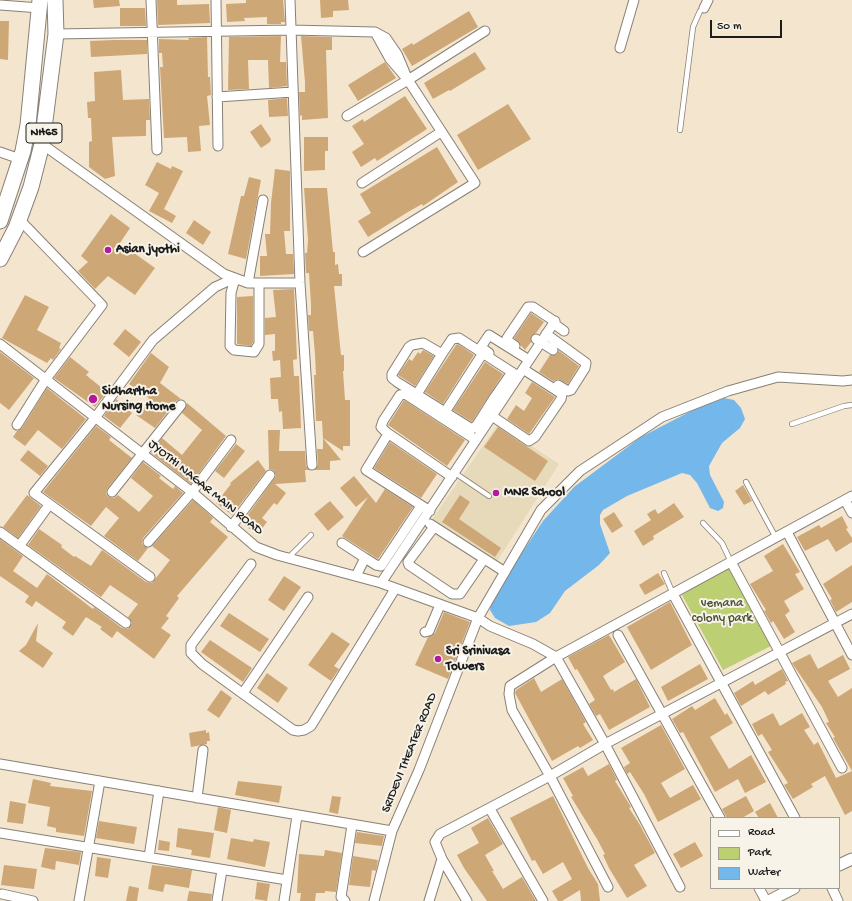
<!DOCTYPE html>
<html>
<head>
<meta charset="utf-8">
<style>
	body { margin:0 }
	#map { position:relative; width:852px; height:901px; overflow:hidden; background:#f4e5cf; font-family:"Gochi Hand",sans-serif }
	canvas { display:block }
	.legend { position:absolute; left:710px; top:817px; width:130px; height:72px; box-sizing:border-box; background:#f7f3e8; border:1px solid #9f9d96; margin:0; padding:5px 7px; list-style:none; font-size:12px; color:#1c1c1c }
	.legend li { display:flex; align-items:center; gap:8px; height:20px }
	.legend b { width:20px; border:1px solid #9f9d96 }
	.scale { position:absolute; left:710px; top:20px; width:72px; height:18px; box-sizing:border-box; border:2px solid #1c1c1c; border-top:0; padding-left:5px; font-size:12px; line-height:14px; white-space:nowrap; color:#1c1c1c; -webkit-text-stroke:3px #f7f3e8; paint-order:stroke }
</style>
</head>
<body>
<div id="map">
<canvas width="852" height="901"></canvas>
<ul class="legend">
<li><b style="height:5px;background:#fff"></b>Road</li>
<li><b style="height:11px;background:#bccf72"></b>Park</li>
<li><b style="height:11px;background:#74b7ea"></b>Water</li>
</ul>
<div class="scale">50 m</div>
</div>
<script>
const ctx = document.querySelector('canvas').getContext('2d');
ctx.lineJoin = 'round';
function fillPath(path, color) {
  ctx.fillStyle = color;
  ctx.fill(path, 'evenodd');
}
function poly(rows) {
  const path = new Path2D();
  for (const r of rows) {
    path.moveTo(r[0], r[1]);
    for (let i = 2; i < r.length; i += 2) path.lineTo(r[i], r[i + 1]);
  }
  return path;
}
function trace(path, color, width, dash) {
  ctx.strokeStyle = color;
  ctx.lineWidth = width;
  ctx.lineCap = dash ? 'butt' : 'round';
  ctx.setLineDash(dash || []);
  ctx.stroke(path);
}
function write(font, color, halo, rows, align = 'center') {
  ctx.font = font + ' "Gochi Hand",sans-serif';
  ctx.lineWidth = 4;
  ctx.setLineDash([]);
  ctx.textBaseline = 'middle';
  ctx.strokeStyle = halo;
  ctx.fillStyle = color;
  for (const [text, x, y, turn = 0] of rows) {
    ctx.save();
    ctx.translate(x, y);
    ctx.rotate((+turn || 0) * Math.PI / 180);
    ctx.textAlign = isNaN(turn) ? turn : align;
    if (halo) ctx.strokeText(text, 0, 0);
    ctx.fillText(text, 0, 0);
    ctx.restore();
  }
}
fillPath(poly([
	[498,424,559,464,496,563,431,521]
]), '#e7daba');
fillPath(poly([
	[728,565,771,646,723,670,682,595]
]), '#bccf72');
fillPath(poly([
	[724,398,734,400,741,408,745,419,740,428,722,443,709,466,710,475,724,502,723,508,718,511,710,508,697,483,690,475,682,473,627,496,603,510,600,515,600,524,610,553,599,565,565,591,550,613,536,622,509,626,495,618,490,610,492,598,543,521,574,487,641,437,697,408]
]), '#74b7ea');
fillPath(poly([
	[93,0,119,0,120,6,94,8],
	[157,0,177,0,177,5,209,4,210,23,158,25],
	[246,0,283,0,285,22,281,22,281,24,267,24,267,17,244,18,245,21,227,22,226,4,246,3],
	[320,0,348,0,349,10,333,11,333,17,321,18],
	[120,8,145,8,146,26,120,26],
	[469,11,478,27,412,66,402,49,412,43,413,45],
	[0,21,9,21,8,60,0,59],
	[281,36,280,62,286,62,287,86,269,88,268,60,248,60,249,89,228,90,229,37],
	[301,36,332,37,332,50,326,50,328,118,302,120,302,115,300,116,299,92,305,92,305,82],
	[207,37,208,77,210,77,211,95,207,96,210,125,199,126,201,151,188,152,187,137,164,138,160,67,163,67,162,53,159,53,159,39,189,40,188,38],
	[114,40,147,40,147,54,91,57,90,41],
	[475,52,486,69,450,91,449,90,433,99,424,83],
	[385,62,396,78,358,101,348,85],
	[121,70,123,100,149,99,150,120,146,120,146,136,112,137,115,176,105,179,89,167,89,142,92,141,91,118,88,118,87,102,95,101,94,72],
	[405,96,427,129,377,161,375,158,361,167,352,152,364,144,352,126,363,119,364,122],
	[287,98,288,116,269,117,268,100],
	[508,104,531,139,478,170,457,135],
	[261,124,271,139,270,142,261,148,250,132],
	[304,137,328,137,328,151,325,151,325,170,304,171],
	[437,147,458,182,423,206,422,204,408,212,368,237,358,221,371,213,360,194],
	[157,162,171,169,172,166,183,171,164,209,176,216,172,223,149,211,159,193,145,185],
	[275,169,290,171,290,231,284,231,286,254,293,254,294,274,260,276,260,256,267,256,265,234,270,234,271,203],
	[249,177,261,180,246,259,228,254,241,196,244,196],
	[304,188,327,188,333,252,335,252,335,265,338,264,339,274,342,274,342,286,334,286,341,355,344,355,344,371,343,371,345,400,350,400,350,446,343,446,343,451,323,438,322,421,316,421,314,375,316,375,315,355,313,331,309,331,308,315,311,315,311,304,309,273,306,273,305,253,307,253,308,240],
	[111,214,130,228,120,243,155,268,135,295,108,276,95,289,78,271,88,262,81,256],
	[194,220,211,232,203,245,186,233],
	[294,289,297,359,293,360,294,376,299,376,301,428,283,429,282,411,279,412,278,399,271,399,270,378,281,377,280,360,273,361,272,351,275,351,275,334,265,335,265,318,276,317,273,290],
	[25,295,49,307,37,330,61,343,59,348,61,349,53,360,51,358,47,363,2,338],
	[253,296,253,342,251,346,237,344,237,297],
	[531,313,544,322,536,333,531,336,531,342,525,350,514,338],
	[125,329,141,342,129,357,113,344],
	[458,344,474,355,443,404,425,392,456,345],
	[423,350,434,356,415,386,398,375,409,359,412,361,418,352,420,354],
	[559,351,579,366,568,384,558,379,553,381,539,372,550,355,556,355],
	[0,352,34,378,9,410,0,403],
	[151,353,169,367,160,383,181,399,176,401,155,428,136,415,149,398,129,384],
	[70,357,89,372,86,375,107,392,95,407,54,378],
	[485,362,503,374,472,422,453,410],
	[532,382,555,397,529,434,507,419,516,405,524,411,532,398,525,393],
	[47,388,86,419,62,449,38,430,25,446,13,437,17,431,22,428],
	[116,399,132,413,120,428,104,416],
	[404,400,465,440,447,466,388,425],
	[187,403,226,436,191,484,151,453,162,438,182,455,202,430,182,413],
	[96,426,111,437,109,440,132,458,107,489,106,494,109,497,114,498,118,495,139,512,153,496,131,478,143,462,161,476,159,478,173,489,175,486,183,493,143,538,142,544,148,548,138,561,104,536,119,518,106,507,91,526,43,492],
	[498,427,548,461,535,481,484,447],
	[268,430,280,430,279,451,305,451,306,466,310,470,305,470,306,482,275,484,286,493,277,505,274,503,262,518,267,522,257,535,242,523,276,476,274,470,269,469],
	[323,438,341,460,330,461,330,470,314,470,318,465,317,449,323,449],
	[390,442,437,474,421,498,374,468],
	[236,444,245,451,224,478,215,471],
	[28,450,48,466,40,476,20,460],
	[258,460,266,471,232,515,216,503,231,484,230,483],
	[354,476,376,503,385,489,413,507,378,559,342,536,368,497,356,507,340,488],
	[743,485,752,501,744,505,735,491],
	[27,495,41,506,18,538,3,527],
	[460,495,470,502,459,519,501,548,495,557,442,522],
	[193,500,213,518,210,522,228,537,177,596,179,598,166,616,169,618,161,628,171,635,154,659,117,631,112,638,100,629,102,627,86,617,73,636,62,628,66,622,36,601,32,607,25,602,29,596,0,576,0,539,23,556,13,571,37,588,47,574,93,609,94,607,122,628,128,629,132,623,128,617,138,604,110,585,101,597,28,545,39,529,62,545,61,547,74,557,75,556,91,566,102,550,146,582,152,583,170,560,152,546],
	[330,501,344,517,328,531,314,514],
	[674,503,684,517,653,536,654,539,643,546,634,531,651,520,647,514,655,509,658,514],
	[614,512,623,526,612,533,603,519],
	[842,516,848,528,846,529,852,538,852,542,836,552,828,539,805,551,797,537,819,525,821,528],
	[783,544,800,572,795,574,804,589,784,601,790,611,785,615,795,632,784,639,773,621,771,623,764,611,766,610,750,584,773,571,764,556],
	[852,565,852,602,836,612,830,600,832,599,823,584],
	[658,573,665,584,645,595,639,585],
	[284,576,301,587,284,611,268,600],
	[670,602,692,645,651,670,627,627],
	[444,612,470,622,448,679,415,665,428,637,435,633],
	[229,613,269,639,260,652,220,626],
	[38,623,36,641,53,653,43,668,19,651,26,645],
	[332,632,350,644,334,666,339,669,331,681,308,665],
	[609,635,625,662,603,676,611,690,613,689,614,692,636,679,650,707,609,730,600,714,596,716,589,704,595,700,577,669,575,670,568,657],
	[210,640,252,668,243,682,201,652],
	[810,654,818,669,843,655,850,669,828,681,838,697,852,688,852,811,845,815,825,776,811,784,813,787,793,799,784,785,788,783,768,752,772,750,762,734,758,736,752,724,773,713,780,726,802,713,810,727,804,730,814,745,818,742,836,778,852,771,833,738,835,737,826,723,829,722,822,707,792,663],
	[700,664,708,679,668,701,661,687],
	[782,669,788,681,785,682,786,684,768,695,765,691,741,706,734,693,753,681,755,685],
	[267,673,288,688,278,703,257,688],
	[534,678,541,692,562,679,586,722,583,724,593,740,580,748,578,746,552,761,515,693,516,690],
	[221,690,232,698,219,718,207,710],
	[715,698,725,715,727,713,733,723,710,737,729,769,751,755,766,782,745,793,738,779,715,792,683,732,680,733,672,719,692,706,695,710],
	[661,725,685,769,661,783,670,798,693,785,701,799,658,822,644,794,630,772,627,774,624,767,630,763,621,748],
	[206,730,206,733,209,732,210,741,207,741,207,744,191,747,189,733],
	[609,764,617,780,615,781,631,807,629,808,640,825,655,853,634,865,647,886,627,898,609,868,603,855,605,854,597,839,571,797,573,796,563,778,583,767,588,776],
	[33,779,51,783,50,786,92,791,84,836,56,832,56,828,47,826,50,807,28,803],
	[238,781,282,786,279,803,235,795],
	[332,796,341,797,338,814,329,812],
	[553,796,588,868,598,884,600,901,581,901,580,890,562,901,558,901,552,891,572,879,563,862,543,874,535,860,532,861,510,818],
	[746,796,754,811,742,818,727,818,722,809],
	[10,801,26,804,23,824,7,822],
	[770,803,778,818,759,818,755,812],
	[218,807,231,810,227,833,214,830],
	[488,818,503,844,485,855,494,871,492,871,503,889,522,877,536,901,487,901,464,868,457,855,479,843,471,828],
	[99,821,137,827,134,844,96,838],
	[178,828,214,833,210,858,191,855,192,850,176,847],
	[357,832,384,836,382,846,355,843],
	[231,838,253,842,254,839,270,842,265,867,227,859],
	[159,840,170,842,169,851,158,850],
	[695,842,703,856,681,868,673,854],
	[45,848,81,852,79,865,56,861,55,870,41,867],
	[325,850,342,853,336,892,325,891,325,893,316,893,315,901,300,901,301,893,297,893,299,854,324,856],
	[353,856,378,860,376,871,372,870,370,887,349,885],
	[97,857,111,859,108,878,95,876],
	[4,865,37,869,34,889,1,885],
	[152,865,192,870,189,888,165,884,163,892,148,889],
	[257,882,270,884,267,901,255,899],
	[129,886,139,888,137,901,126,901],
	[189,891,212,894,211,901,187,901]
]), '#cea777');
const service = poly([
	[680,130,693,27,700,11,704,8],
	[792,424,844,406,852,405],
	[455,473,489,496],
	[746,482,776,538],
	[703,523,722,543,731,562],
	[288,558,311,535],
	[664,573,673,594]
]);
const minor = poly([
	[151,0,157,150],
	[216,0,218,146],
	[290,0,300,283,312,465],
	[0,5,40,8],
	[704,8,708,0],
	[56,34,291,30,375,32,386,38,397,54,408,80],
	[620,48,634,0],
	[217,97,293,92],
	[347,116,408,80,485,31],
	[42,144,224,274,248,283,300,283],
	[0,152,20,159],
	[362,183,441,132],
	[363,252,475,183,408,80,390,59,375,32],
	[235,278,231,293,230,346,234,350,254,352,259,344,259,283],
	[248,283,263,200],
	[553,323,564,331],
	[546,334,586,363,585,368,571,390,568,391,558,385],
	[536,339,553,350],
	[0,344,192,492,256,547,277,555,381,583,478,618,490,626,533,644,556,657,605,744,680,887],
	[515,346,508,341,507,338,528,307,533,307,554,321],
	[489,353,481,347,489,335,529,360],
	[417,394,442,354],
	[494,398,512,372],
	[500,403,494,398,477,425,472,429,397,382,392,378,392,374,409,347,412,345,423,343,442,354,452,339,459,338,518,376],
	[445,412,483,353],
	[492,416,529,441,535,437,561,399,562,394,523,369],
	[17,425,46,379,102,305,19,219],
	[388,434,366,470,430,511],
	[452,477,386,432,381,427,383,421,400,395,405,394,476,440],
	[112,492,181,405],
	[845,500,852,513],
	[430,524,505,572],
	[231,527,270,475],
	[434,527,408,562,409,565,452,594,460,594,484,559],
	[0,532,126,623],
	[787,532,852,655],
	[148,542,192,492,231,440],
	[342,543,365,558],
	[20,545,49,505],
	[731,562,842,768],
	[251,564,191,645,191,653,202,664,293,730,298,731,304,730,311,726,395,589],
	[356,576,365,558,376,565,381,566,421,506],
	[150,577,34,493,95,418,153,340,215,287,235,278],
	[381,583,555,321],
	[673,594,795,818],
	[425,632,429,631,440,605],
	[618,635,720,818],
	[243,693,308,597],
	[0,764,392,831],
	[197,798,203,750],
	[490,809,543,901],
	[0,833,287,880],
	[149,857,159,791],
	[608,887,550,776,512,710,509,694,510,686,556,657,852,496],
	[759,888,766,901],
	[832,888,838,901],
	[2,894,33,901],
	[79,901,100,781],
	[217,901,222,870],
	[284,901,297,816],
	[345,901,341,897,352,825],
	[374,901,392,831,419,770,478,618,541,510,580,471,662,417,728,391,778,377,843,381,852,380],
	[429,901,442,859],
	[467,901,442,859,435,842,440,834,550,776,605,744,852,614]
]);
const tertiary = poly([
	[839,865,852,859],
	[769,901,794,888]
]);
const trunk = poly([
	[0,221,23,151,28,125,40,0],
	[0,259,16,228,31,187,42,144,56,34,55,0]
]);
trace(service, '#888076', 6);
trace(minor, '#888076', 11);
trace(tertiary, '#888076', 13);
trace(trunk, '#888076', 17);
trace(service, '#fff', 4.5);
trace(minor, '#fff', 9);
trace(tertiary, '#fff', 11);
trace(trunk, '#fff', 15);
for (const [x, y, r, color] of [
	[108,250,4,"#b5179e"],
	[93,399,5,"#b5179e"],
	[496,493,4,"#b5179e"],
	[438,659,4,"#b5179e"]
]) {
  const dot = new Path2D();
  dot.arc(x, y, r, 0, 2 * Math.PI);
  ctx.fillStyle = color;
  ctx.fill(dot);
  trace(dot, '#f7f3e8', 1.5);
}
for (const [x, y, w] of [
	[44,133,36]
]) {
  const box = new Path2D();
  box.roundRect(x - w / 2, y - 10, w, 20, 3);
  ctx.fillStyle = '#f7f3e8';
  ctx.fill(box);
  trace(box, '#1c1c1c', 1);
}
write('bold 12px', '#1c1c1c', null, [
	["NH65",44,133]
]);
write('bold 13px', '#1c1c1c', '#f7f3e8', [
	["Asian jyothi",116,250],
	["Sidhartha",102,392],
	["Nursing Home",102,407],
	["MNR School",504,493],
	["Sri Srinivasa",446,652],
	["Towers",446,667]
], 'left');
write('13px', '#1c1c1c', '#f7f3e8', [
	["JYOTHI NAGAR MAIN ROAD",205,488,39],
	["SRIDEVI THEATER ROAD",410,753,-68]
]);
write('13px', '#4c5236', '#f7f3e8', [
	["vemana",722,604],
	["colony park",722,619]
]);
</script>
</body>
</html>
